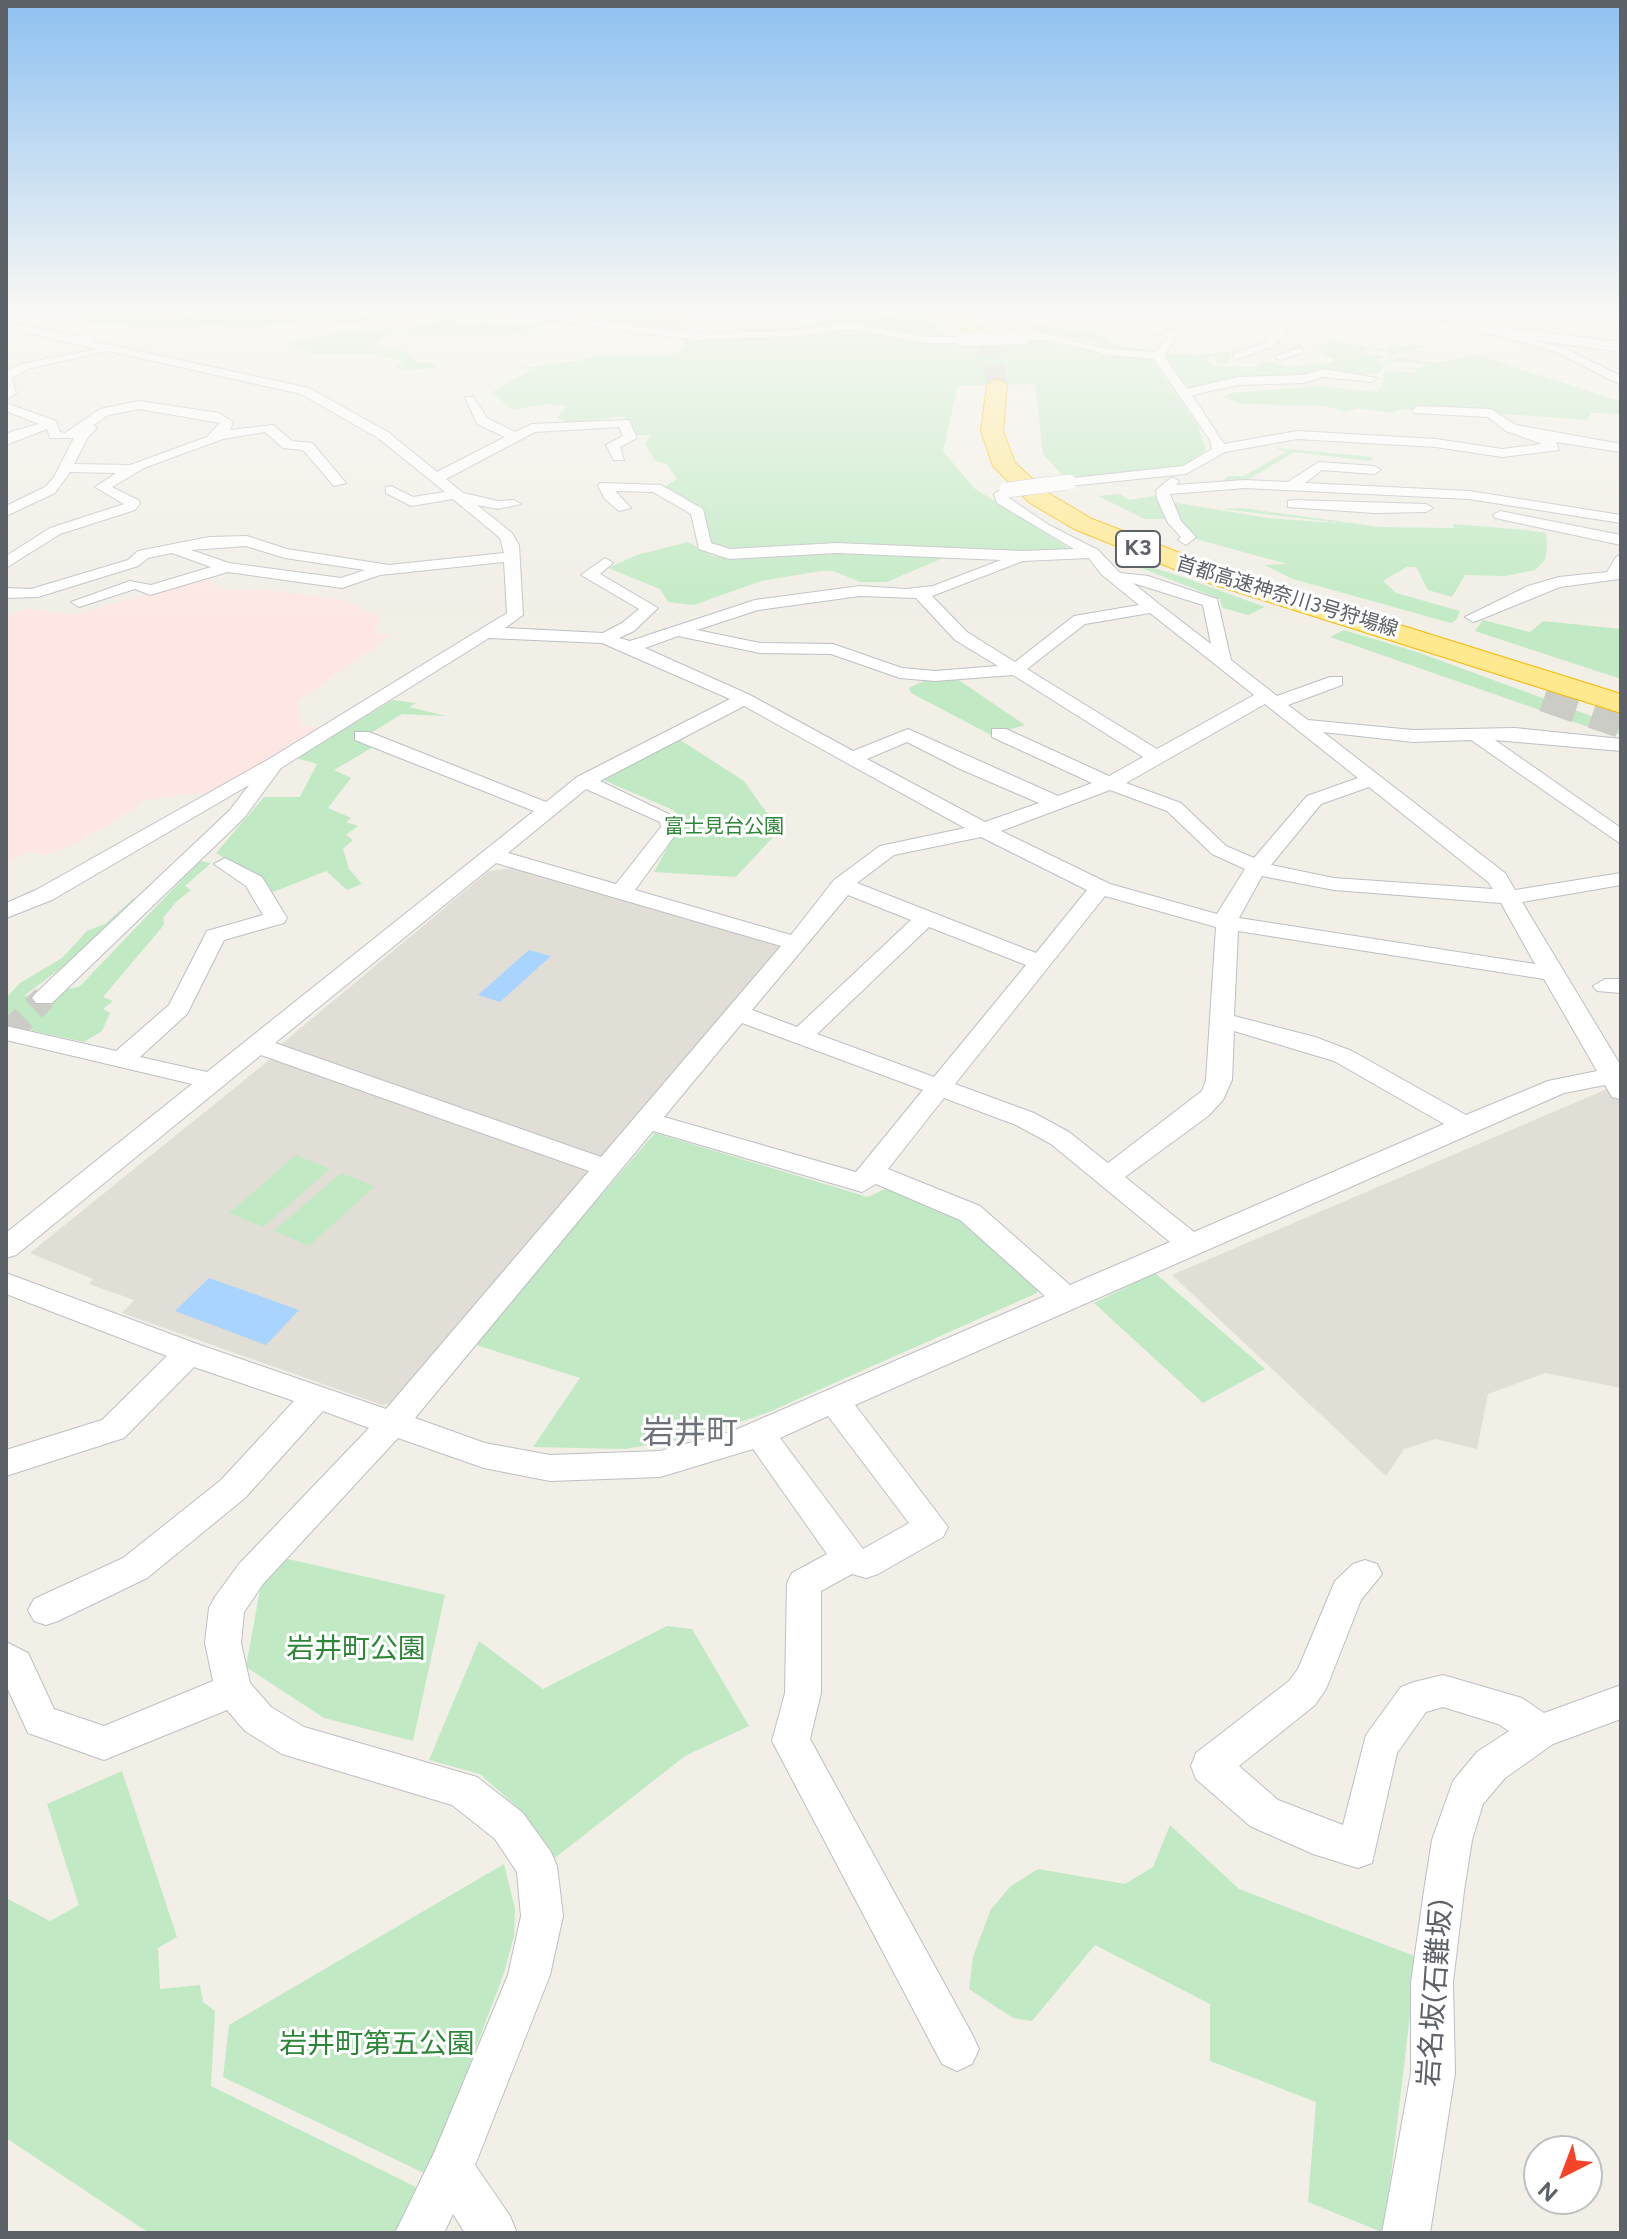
<!DOCTYPE html>
<html>
<head>
<meta charset="utf-8">
<style>
	body { margin:0 }
	#map { position:relative; width:1627px; height:2239px; overflow:hidden; background:#f1efe6; font-family:Figtree,sans-serif }
	canvas { display:block }
	.frame { position:absolute; inset:0; border:8px solid #5d6168; pointer-events:none }
	.north { position:absolute; left:1523px; top:2135px; width:80px; height:80px; box-sizing:border-box; background:#fff; border:2px solid #bec0c3; border-radius:50%; rotate:222deg; font-size:22px; font-weight:700; line-height:32px; text-align:center; color:#5d6168 }
	.north::after { content:''; display:block; margin:auto; width:28px; height:36px; background:#f74326; clip-path:polygon(50% 0,100% 100%,50% 72%,0 100%) }
</style>
</head>
<body>
<div id="map">
<canvas width="1627" height="2239"></canvas>
<div class="frame"></div>
<div class="north">N</div>
</div>
<script>
const ctx = document.querySelector('canvas').getContext('2d');
ctx.lineJoin = 'round';
function fillPath(path, color) {
  ctx.fillStyle = color;
  ctx.fill(path, 'evenodd');
}
function poly(rows) {
  const path = new Path2D();
  for (const r of rows) {
    path.moveTo(r[0], r[1]);
    for (let i = 2; i < r.length; i += 2) path.lineTo(r[i], r[i + 1]);
  }
  return path;
}
function trace(path, color, width, dash) {
  ctx.strokeStyle = color;
  ctx.lineWidth = width;
  ctx.lineCap = dash ? 'butt' : 'round';
  ctx.setLineDash(dash || []);
  ctx.stroke(path);
}
function write(font, color, halo, rows, align = 'center') {
  ctx.font = font + ' Figtree,"Noto Sans JP",sans-serif';
  ctx.lineWidth = 6;
  ctx.setLineDash([]);
  ctx.textBaseline = 'middle';
  ctx.strokeStyle = halo;
  ctx.fillStyle = color;
  for (const [text, x, y, turn = 0] of rows) {
    ctx.save();
    ctx.translate(x, y);
    ctx.rotate((+turn || 0) * Math.PI / 180);
    ctx.textAlign = isNaN(turn) ? turn : align;
    if (halo) ctx.strokeText(text, 0, 0);
    ctx.fillText(text, 0, 0);
    ctx.restore();
  }
}
fillPath(poly([
	[497,309,703,309,681,330,669,330],
	[513,868,776,944,779,950,606,1155,592,1157,278,1047,489,871],
	[273,1057,585,1168,587,1175,402,1400,382,1405,122,1313,134,1300,89,1284,93,1279,30,1253],
	[1621,1083,1621,1388,1545,1373,1488,1394,1477,1449,1436,1439,1404,1449,1386,1476,1172,1275]
]), '#e1dfd5');
fillPath(poly([
	[210,577,217,588,243,591,262,589,341,600,380,617,372,633,391,635,296,703,302,725,322,730,211,792,144,800,103,829,85,836,85,840,45,855,29,851,6,863,6,616,28,609,73,615]
]), '#fee7e3');
fillPath(poly([
	[373,309,460,309,522,317,484,321,421,318,419,315,347,322,316,318,252,329,219,326,141,328,91,321,82,315,115,311,121,315,160,318,235,313,278,318,320,313,354,317,377,314,369,311],
	[530,309,679,309,670,316,628,322],
	[847,315,923,317,936,325,953,344,1040,340,1102,353,1152,359,1198,426,1206,450,1191,462,1176,467,1066,479,1043,454,1035,384,958,386,943,451,974,488,1072,550,731,552,708,542,702,511,662,488,677,479,667,464,655,461,645,443,651,435,637,435,623,416,570,425,557,417,567,406,545,404,512,410,492,392,530,371,525,367,580,361,599,355,677,355,687,339,754,337,741,328,709,324,761,330,793,328],
	[441,320,454,320,452,324,544,323,531,331,492,334,447,335,399,330],
	[1030,325,1097,333,1120,346,1157,350,1110,350,1087,339,1033,333,1024,326],
	[391,329,373,347,396,349,409,354,416,362,432,363,438,367,404,371,395,368,404,362,377,354,311,354,290,343,331,334],
	[1328,341,1391,350,1386,346,1428,345,1388,357,1392,352,1368,348,1362,353,1386,357,1375,360,1386,366,1377,373,1363,373,1370,375,1262,376,1188,389,1165,357,1165,353,1198,355,1222,352,1229,352,1232,357,1225,365,1217,364,1214,357,1219,356,1211,356,1207,361,1213,366,1256,366,1262,361,1291,366,1328,363,1334,360,1319,352,1320,346],
	[1475,354,1621,402,1621,414,1591,413,1587,420,1448,410,1403,409,1391,413,1358,408,1345,412,1326,406,1242,404,1223,397,1230,393,1318,386,1378,392,1385,379,1381,375,1387,371,1416,373,1414,369,1395,366,1422,368,1423,364,1395,361,1390,365,1381,361,1409,356,1407,359,1438,363],
	[1274,447,1287,449,1374,457,1370,461,1294,452,1248,480,1223,481,1228,476,1244,476,1286,452],
	[1120,494,1129,500,1155,496,1167,519,1145,519,1098,496],
	[1171,502,1268,518,1350,524,1221,509,1242,508,1380,527,1454,528,1453,524,1526,530,1546,533,1547,546,1545,560,1535,570,1505,576,1465,575,1452,597,1428,590,1416,567,1407,567,1383,581,1396,593,1460,611,1456,620,1451,623,1293,579,1264,565,1287,564,1196,539,1179,520],
	[688,542,713,556,738,558,838,552,948,556,887,582,860,582,833,571,821,571,761,581,694,605,668,602,660,589,608,568,637,555],
	[1137,563,1177,575,1265,607,1248,615,1223,608,1220,599,1131,564],
	[1483,620,1530,632,1543,621,1621,629,1621,679,1475,631],
	[1344,630,1420,653,1621,727,1621,734,1603,732,1330,637],
	[957,679,1025,725,991,735,911,693,909,688,926,680],
	[393,700,416,703,409,707,446,716,402,714,361,739,375,746,334,770,351,778,328,808,351,818,346,822,358,826,346,835,353,840,343,849,349,869,362,884,347,890,326,871,273,892,259,878,216,853,264,797,300,797,317,764,296,758],
	[677,738,744,781,766,812,786,823,736,877,654,872,681,823,673,810,599,778],
	[200,861,211,863,185,886,191,890,176,902,163,918,164,925,103,997,113,1001,103,1009,110,1013,102,1031,84,1042,6,1025,6,998,20,983,62,958,87,931,105,924,134,898,142,897,93,944,24,996,79,987],
	[655,1133,868,1197,891,1186,962,1218,1039,1285,1037,1293,769,1412,700,1436,625,1449,533,1447,580,1378,473,1344],
	[296,1155,330,1169,263,1227,229,1213],
	[341,1173,375,1186,309,1246,274,1231],
	[1155,1273,1265,1369,1203,1403,1094,1303],
	[284,1558,445,1595,413,1741,324,1718,246,1667,261,1584],
	[667,1626,692,1629,749,1726,685,1756,551,1861,518,1808,480,1774,429,1760,479,1641,543,1689],
	[122,1771,177,1937,158,1948,160,1989,200,1985,203,2002,215,2011,211,2086,418,2188,396,2233,149,2233,6,2138,6,1898,50,1921,79,1905,47,1804],
	[1170,1825,1239,1889,1417,1957,1384,2233,1308,2202,1316,2102,1210,2061,1210,2004,1095,1945,1032,2021,1013,2018,969,1989,973,1957,991,1909,1011,1886,1038,1869,1125,1884,1153,1867],
	[504,1864,515,1909,514,1936,504,1973,428,2175,223,2077,229,2025]
]), '#c1eac4');
fillPath(poly([
	[529,950,551,956,500,1002,478,995],
	[209,1278,299,1310,266,1345,175,1311]
]), '#a8d4ff');
trace(poly([
	[6,1035,44,998]
]), '#ccccc6', 25, [25, 13]);
trace(poly([
	[985,337,991,347,997,385]
]), '#ccccc6', 20, [20, 10]);
trace(poly([
	[1545,695,1621,721]
]), '#ccccc6', 34, [34, 17]);
const street = poly([
	[61,309,71,309,70,318,91,333,92,341,309,388,388,432,437,472,505,437,477,424,465,397,473,397,487,418,515,432,532,424,629,420,637,438,620,447,624,460,614,460,606,445,623,436,619,427,535,432,446,479,463,493,498,501,514,500,521,504,498,509,477,505,512,533,519,545,523,615,505,628,603,633,622,623,639,609,581,575,605,558,613,563,600,574,658,608,634,631,619,638,630,641,755,600,860,586,906,589,933,586,1001,560,837,553,729,559,699,549,691,514,653,492,615,491,631,508,619,511,605,499,598,486,600,483,661,485,703,509,711,543,730,549,837,543,1023,551,1074,549,997,503,994,494,1007,486,1014,490,1009,498,1049,525,1098,550,1120,573,1148,576,1217,599,1231,660,1277,696,1330,677,1342,677,1342,685,1288,705,1308,720,1413,730,1515,728,1621,739,1621,751,1495,740,1621,828,1621,844,1471,740,1413,742,1323,732,1505,873,1515,890,1621,873,1621,885,1522,902,1621,1066,1621,1099,1612,1097,1605,1085,1564,1093,855,1405,948,1527,943,1537,878,1574,866,1578,852,1574,821,1591,821,1693,810,1739,972,2034,979,2049,972,2064,957,2071,942,2064,772,1741,785,1693,787,1583,792,1573,827,1554,753,1449,660,1477,550,1481,484,1468,398,1438,263,1584,244,1612,241,1643,250,1683,271,1707,304,1727,477,1777,523,1813,551,1852,557,1866,563,1916,550,1975,475,2165,510,2216,517,2233,465,2233,453,2214,444,2233,395,2233,434,2153,508,1975,521,1916,517,1872,495,1839,452,1805,282,1754,245,1731,227,1710,104,1760,28,1733,6,1685,6,1642,28,1653,54,1709,104,1726,213,1681,205,1643,209,1608,215,1597,239,1564,369,1428,323,1411,245,1498,147,1578,58,1621,46,1625,34,1621,28,1610,34,1599,123,1558,221,1480,294,1401,194,1367,124,1438,6,1476,6,1450,102,1420,167,1356,6,1294,6,1273,200,1345,386,1409,589,1171,261,1055,16,1255,6,1258,6,1233,192,1084,6,1040,6,1026,116,1051,169,1005,207,931,263,915,246,886,214,864,225,858,262,877,287,918,284,923,224,940,187,1014,140,1057,207,1072,534,811,355,740,355,732,369,732,546,802,577,777,730,699,602,643,489,638,281,768,244,818,52,1003,36,1003,32,998,36,993,230,810,249,785,52,900,6,918,6,903,36,890,269,759,507,613,504,562,380,575,342,588,228,572,150,595,135,589,79,607,71,602,130,581,151,585,211,567,172,553,148,558,138,566,38,597,6,598,6,588,31,589,128,560,138,551,209,537,247,536,287,549,389,565,504,553,500,538,453,499,411,506,386,493,386,487,391,486,413,497,445,492,378,438,301,394,108,351,28,369,12,378,16,393,6,400,6,372,20,364,97,349,6,328,6,322,82,337,62,322,58,314,61,309],
	[246,546,285,558,365,570,341,578,229,563,191,550,246,546],
	[1089,558,1101,574,1139,605,1074,616,1015,662,967,632,932,596,1023,561,1089,558],
	[1133,583,1203,605,1211,644,1159,604,1133,583],
	[860,596,916,598,955,640,998,666,935,671,902,668,833,644,760,643,697,630,758,610,860,596],
	[1150,613,1254,695,1157,749,1027,669,1085,624,1150,613],
	[678,636,760,653,831,654,900,678,935,681,1013,675,1143,757,1109,776,1006,729,992,729,992,737,1092,783,1058,796,908,729,853,751,750,695,645,648,678,636],
	[1265,704,1358,778,1307,796,1254,858,1226,846,1181,803,1126,783,1265,704],
	[744,706,845,762,965,828,880,846,834,880,791,935,635,890,681,827,679,819,600,781,744,706],
	[907,742,960,769,1039,803,985,822,867,759,907,742],
	[1369,787,1488,882,1493,889,1334,878,1271,865,1321,804,1369,787],
	[586,789,660,822,661,827,616,884,508,853,586,789],
	[1110,790,1167,811,1212,854,1245,869,1217,914,1110,884,1001,831,1110,790],
	[981,837,1087,890,1036,953,857,883,894,855,981,837],
	[496,863,781,946,601,1157,275,1043,496,863],
	[1262,876,1334,890,1501,903,1535,964,1239,918,1262,876],
	[848,895,911,920,797,1027,752,1010,848,895],
	[1105,896,1216,927,1206,1080,1202,1091,1108,1163,1069,1132,1034,1113,955,1084,1105,896],
	[929,927,1026,965,934,1077,817,1034,929,927],
	[1238,931,1544,979,1597,1071,1548,1081,1466,1115,1352,1051,1315,1037,1234,1016,1238,931],
	[742,1023,923,1090,856,1172,664,1117,742,1023],
	[1234,1031,1334,1061,1444,1124,1194,1232,1125,1177,1208,1116,1223,1100,1232,1080,1234,1031],
	[944,1098,1016,1125,1051,1144,1170,1242,1070,1285,980,1206,888,1169,944,1098],
	[653,1131,862,1192,876,1184,960,1220,1045,1296,733,1431,660,1451,550,1455,485,1443,415,1418,653,1131],
	[828,1416,909,1523,863,1549,780,1438,828,1416],
	[466,309,497,309,682,332,712,309,724,309,694,334,798,330,850,323,926,337,963,337,969,340,963,343,926,343,850,329,798,336,695,340,466,309],
	[1030,309,1041,309,1024,325,1032,330,1108,349,1155,352,1168,337,1105,309,1119,309,1179,334,1164,356,1187,389,1238,377,1302,375,1324,369,1377,378,1371,382,1324,377,1303,383,1238,385,1192,395,1224,444,1297,431,1436,439,1502,449,1542,444,1506,431,1488,417,1414,413,1412,410,1418,406,1491,409,1516,425,1621,444,1621,452,1556,442,1559,450,1502,457,1436,447,1297,439,1225,452,1186,474,1069,486,1062,482,1064,479,1183,466,1212,449,1210,440,1154,359,1108,355,1055,341,1018,340,1018,336,1023,335,1012,325,1030,309],
	[1255,309,1266,309,1286,333,1274,346,1235,360,1233,354,1266,342,1274,333,1255,309],
	[1403,309,1420,309,1564,348,1621,376,1621,385,1556,352,1403,309],
	[1300,347,1304,352,1280,360,1274,357,1300,347],
	[139,401,219,413,233,422,230,430,273,425,292,441,312,443,346,483,334,486,303,450,283,448,265,432,223,439,144,468,112,487,138,500,140,503,135,510,60,534,6,568,6,556,50,528,124,504,95,487,116,473,70,472,55,493,6,516,6,506,45,487,54,477,74,438,50,438,47,429,6,445,6,435,10,432,39,424,6,411,6,403,56,421,60,432,65,433,100,409,139,401],
	[139,409,220,423,207,437,130,465,74,464,88,437,97,428,94,425,108,415,139,409],
	[1319,462,1374,466,1381,470,1374,474,1322,470,1305,483,1469,491,1621,515,1621,523,1469,499,1245,488,1170,494,1181,521,1196,537,1186,545,1178,540,1181,537,1168,523,1157,499,1156,490,1172,477,1179,481,1176,485,1245,480,1288,482,1319,462],
	[1293,500,1426,504,1433,508,1426,512,1374,513,1288,507,1288,501,1293,500],
	[1500,511,1621,535,1621,545,1495,518,1493,515,1500,511],
	[1621,555,1619,579,1560,587,1479,620,1473,622,1465,617,1528,586,1559,577,1607,572,1616,557,1621,555],
	[1605,979,1621,979,1621,993,1597,991,1593,986,1605,979],
	[1365,1560,1377,1564,1382,1574,1361,1600,1326,1689,1315,1705,1239,1766,1278,1800,1343,1825,1366,1735,1401,1687,1414,1682,1443,1675,1522,1698,1544,1713,1621,1685,1621,1719,1553,1744,1505,1778,1483,1804,1472,1840,1464,1891,1453,1982,1455,2073,1430,2233,1382,2233,1411,2073,1411,1982,1424,1891,1432,1840,1453,1781,1477,1752,1509,1731,1498,1724,1443,1707,1426,1712,1397,1753,1372,1863,1358,1868,1313,1854,1250,1826,1196,1779,1191,1766,1196,1753,1289,1681,1298,1669,1335,1581,1353,1564,1365,1560]
]);
const secondary = poly([
	[1492,309,1506,309,1509,328,1621,342,1621,352,1497,335,1492,309]
]);
const highway = poly([
	[937,309,958,309,994,337,992,341,978,341,937,309],
	[997,379,1007,385,1003,431,1015,463,1048,493,1092,519,1227,571,1621,694,1621,713,1209,583,1074,529,1030,503,993,466,981,431,987,385,997,379]
]);
trace(street, '#bebfc6', 2);
trace(secondary, '#bbbec5', 2);
trace(highway, '#f7b900', 2);
fillPath(street, '#fff');
fillPath(secondary, '#fff');
fillPath(highway, '#ffe98f');
trace(poly([
	[1513,309,1621,321]
]), '#b7b8b9', 3, [1, 5]);
const streetBridgeFar1 = poly([
	[963,340,1022,338]
]);
const streetBridge = poly([
	[1007,490,1069,482]
]);
trace(streetBridgeFar1, '#bebfc6', 13, []);
trace(streetBridge, '#bebfc6', 16, []);
trace(streetBridgeFar1, '#fff', 12);
trace(streetBridge, '#fff', 15);
const sky = ctx.createLinearGradient(0, 0, 0, 622);
sky.addColorStop(0, '#8ec1f1');
sky.addColorStop(0.5, '#f9f8f4');
sky.addColorStop(1, '#f9f8f400');
ctx.fillStyle = sky;
ctx.fillRect(0, 0, 1627, 622);
write('20px', '#5d6168', '#fff', [
	["首都高速神奈川3号狩場線",1287,597,17]
]);
write('20px', '#2e8638', '#fff', [
	["富士見台公園",724,827]
]);
for (const [x, y, w] of [
	[1138,549,44]
]) {
  const box = new Path2D();
  box.roundRect(x - w / 2, y - 18, w, 36, 6);
  ctx.fillStyle = '#fff';
  ctx.fill(box);
  trace(box, '#5d6168', 2);
}
write('bold 22px', '#5d6168', null, [
	["K3",1138,549]
]);
write('28px', '#2e8638', '#fff', [
	["岩井町公園",356,1650],
	["岩井町第五公園",377,2045]
]);
write('28px', '#5d6168', '#fff', [
	["岩名坂(石難坂)",1436,1993,-86]
]);
write('32px', '#6e737a', '#fff', [
	["岩井町",690,1434]
]);
</script>
</body>
</html>
